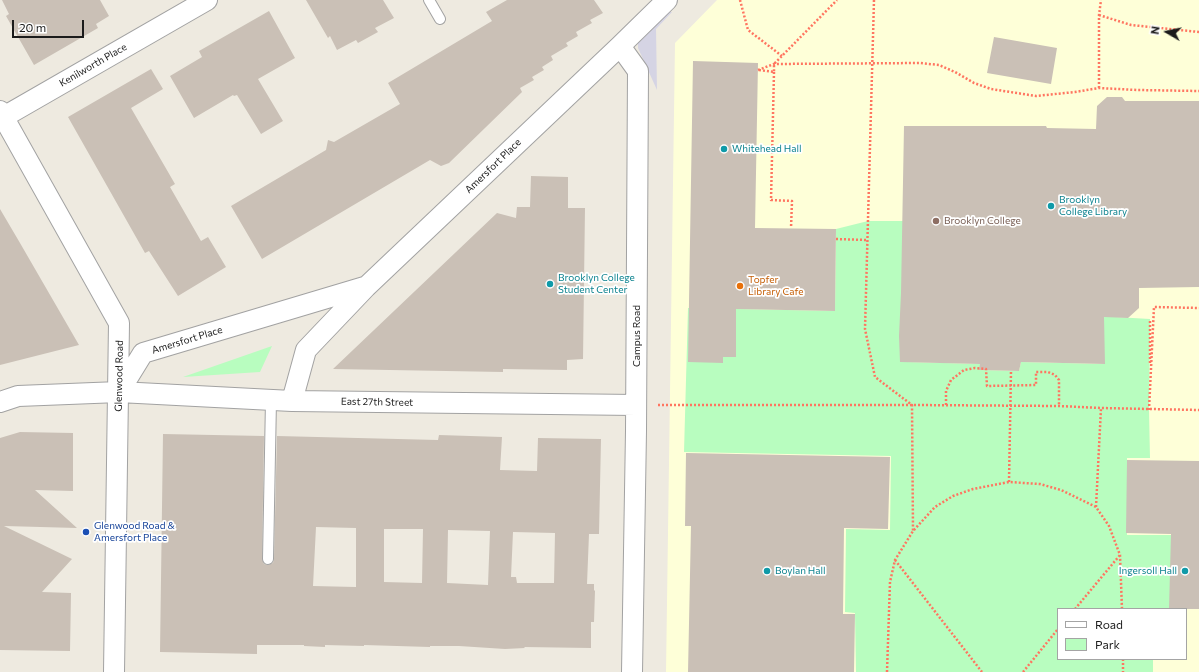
<!DOCTYPE html>
<html>
<head>
<meta charset="utf-8">
<style>
	body { margin:0 }
	#map { position:relative; width:1199px; height:672px; overflow:hidden; background:#eeeae0; font-family:Commissioner,sans-serif }
	canvas { display:block }
	.legend { position:absolute; left:1057px; top:608px; width:130px; height:52px; box-sizing:border-box; background:#fff; border:1px solid #a4a4a4; margin:0; padding:5px 7px; list-style:none; font-size:12px; color:#1b1b1b }
	.legend li { display:flex; align-items:center; gap:8px; height:20px }
	.legend b { width:20px; border:1px solid #a4a4a4 }
	.north { position:absolute; left:1147px; top:12px; width:40px; height:40px; -webkit-text-stroke:3px #fff; paint-order:stroke; rotate:279deg; font-size:11px; font-weight:700; line-height:16px; text-align:center; color:#1b1b1b }
	.north::after { content:''; display:block; margin:auto; width:14px; height:18px; background:#1b1b1b; clip-path:polygon(50% 0,100% 100%,50% 72%,0 100%) }
	.scale { position:absolute; left:12px; top:20px; width:72px; height:18px; box-sizing:border-box; border:2px solid #1b1b1b; border-top:0; padding-left:5px; font-size:12px; line-height:14px; white-space:nowrap; color:#1b1b1b; -webkit-text-stroke:3px #fff; paint-order:stroke }
</style>
</head>
<body>
<div id="map">
<canvas width="1199" height="672"></canvas>
<ul class="legend">
<li><b style="height:5px;background:#fff"></b>Road</li>
<li><b style="height:11px;background:#b8fdbf"></b>Park</li>
</ul>
<div class="north">N</div>
<div class="scale">20 m</div>
</div>
<script>
const ctx = document.querySelector('canvas').getContext('2d');
ctx.lineJoin = 'round';
function fillPath(path, color) {
  ctx.fillStyle = color;
  ctx.fill(path, 'evenodd');
}
function poly(rows) {
  const path = new Path2D();
  for (const r of rows) {
    path.moveTo(r[0], r[1]);
    for (let i = 2; i < r.length; i += 2) path.lineTo(r[i], r[i + 1]);
  }
  return path;
}
function trace(path, color, width, dash) {
  ctx.strokeStyle = color;
  ctx.lineWidth = width;
  ctx.lineCap = dash ? 'butt' : 'round';
  ctx.setLineDash(dash || []);
  ctx.stroke(path);
}
function write(font, color, halo, rows, align = 'center') {
  ctx.font = font + ' Commissioner,sans-serif';
  ctx.lineWidth = 3.5;
  ctx.setLineDash([]);
  ctx.textBaseline = 'middle';
  ctx.strokeStyle = halo;
  ctx.fillStyle = color;
  for (const [text, x, y, turn = 0] of rows) {
    ctx.save();
    ctx.translate(x, y);
    ctx.rotate((+turn || 0) * Math.PI / 180);
    ctx.textAlign = isNaN(turn) ? turn : align;
    if (halo) ctx.strokeText(text, 0, 0);
    ctx.fillText(text, 0, 0);
    ctx.restore();
  }
}
fillPath(poly([
	[717,0,1199,0,1199,672,666,672,675,43],
	[1058,609,1186,609,1186,659,1058,659]
]), '#feffd8');
fillPath(poly([
	[868,221,908,221,907,362,980,364,980,370,1019,371,1021,362,1104,364,1104,315,1115,317,1150,319,1149,410,1150,458,1127,458,1127,535,1173,535,1172,609,1058,609,1058,659,1153,659,1153,672,856,672,855,613,845,612,846,529,890,530,891,456,684,452,688,308,835,311,836,229],
	[272,346,260,372,183,377]
]), '#b8fdbf');
fillPath(poly([
	[660,12,672,12,656,29,657,90,638,48,638,39]
]), '#d5d4e4');
fillPath(poly([
	[2,0,100,0,109,16,96,24,98,28,34,65,6,16,9,14],
	[306,0,383,0,394,18,375,28,378,32,358,43,356,40,337,50,330,36,328,38],
	[507,0,594,0,603,13,590,20,592,23,576,32,578,36,566,43,568,46,551,56,553,60,542,67,544,70,532,77,534,80,520,88,522,92,449,163,441,166,430,160,262,259,231,206,326,150,328,140,334,142,400,104,388,83,492,21,486,12],
	[269,11,295,58,258,79,283,121,261,134,237,95,234,96,233,95,194,118,170,76,202,57,199,51],
	[994,37,1057,48,1051,84,987,73],
	[693,61,758,63,755,228,836,229,835,311,736,309,736,357,723,357,723,363,688,362],
	[151,69,163,89,131,108,175,184,170,187,201,241,208,237,226,267,178,296,149,251,145,253,68,117],
	[1107,97,1122,97,1125,101,1199,101,1199,287,1139,288,1139,308,1128,318,1104,317,1105,364,1021,362,1019,371,979,370,980,364,900,362,899,336,901,293,904,126,1046,126,1047,128,1096,129,1097,106],
	[531,176,568,177,568,208,585,208,583,359,567,360,567,370,503,369,503,372,333,369,497,213,516,218,517,207,530,207],
	[0,209,20,243,79,345,0,365],
	[20,432,73,433,73,491,35,490,77,528,4,526,72,559,42,592,71,593,70,651,0,650,0,438],
	[163,434,264,436,262,559,264,564,268,565,273,563,274,559,277,436,438,440,439,435,502,437,500,470,537,471,538,438,601,439,599,534,589,534,587,584,594,584,594,590,595,591,594,622,591,622,591,648,524,647,525,648,505,649,459,646,430,646,430,647,364,645,364,646,325,645,325,647,304,646,304,645,257,645,257,654,160,652],
	[316,527,356,528,356,587,313,586],
	[384,529,423,529,422,583,384,582],
	[448,530,490,531,488,585,447,583],
	[513,532,555,533,554,583,517,583,516,577,511,577],
	[686,453,890,457,888,529,844,528,843,614,855,614,854,672,688,672,691,526,685,526],
	[1127,460,1199,461,1199,609,1169,609,1171,534,1126,533]
]), '#cac0b6');
const lane = poly([
	[429,0,440,19],
	[268,559,271,400]
]);
const street = poly([
	[620,46,638,71,636,431,632,672],
	[0,111,119,323,114,672],
	[0,119,207,0],
	[119,392,143,353,364,287],
	[292,401,306,350,366,287,620,46,667,0],
	[0,402,18,396,119,392,292,401,636,405]
]);
trace(lane, '#a2a2a2', 12);
trace(street, '#a2a2a2', 22);
trace(poly([
	[740,0,748,30,782,56],
	[874,0,865,329,875,377,912,405,913,531],
	[1099,15,1131,25,1199,32],
	[758,70,774,64,920,63,939,65,955,72,974,83,991,89,1036,96,1075,92,1099,88,1137,90,1199,91],
	[759,70,774,72,774,64,837,0],
	[774,72,771,200,792,201,791,228],
	[1099,88,1099,15,1101,0],
	[836,239,867,240],
	[1150,363,1150,319],
	[658,405,912,405,1059,406,1101,408,1199,410],
	[946,405,946,391,951,380,964,370,975,368,986,369,987,386,1036,385,1036,372,1048,372,1055,375,1059,380,1059,406],
	[1149,410,1154,307,1199,308],
	[1009,482,1011,371],
	[1096,507,1101,408],
	[895,560,982,672],
	[1075,609,1120,555],
	[1123,659,1123,672],
	[887,672,890,582,895,560,913,531,935,507,953,496,973,489,1009,482,1040,484,1061,490,1096,507,1109,526,1120,555,1122,609],
	[1023,672,1058,629]
]), '#ff7560', 2.5, [2, 2]);
trace(lane, '#fff', 10);
trace(street, '#fff', 20);
for (const [x, y, r, color] of [
	[724,149,4,"#0f9aa8"],
	[1051,206,4,"#0f9aa8"],
	[936,221,4,"#8d6e63"],
	[550,284,4,"#0f9aa8"],
	[740,286,4,"#e8710a"],
	[86,532,4,"#1a4fb4"],
	[767,571,4,"#0f9aa8"],
	[1185,571,4,"#0f9aa8"]
]) {
  const dot = new Path2D();
  dot.arc(x, y, r, 0, 2 * Math.PI);
  ctx.fillStyle = color;
  ctx.fill(dot);
  trace(dot, '#fff', 1.5);
}
write('10px', '#1b1b1b', '#fff', [
	["Kenilworth Place",93,65,-30],
	["Amersfort Place",493,166,-44],
	["Campus Road",637,336,-90],
	["Amersfort Place",187,340,-17],
	["Glenwood Road",119,376,-89],
	["East 27th Street",377,402,1]
]);
write('10px', '#0d838f', '#fff', [
	["Whitehead Hall",732,149],
	["Brooklyn",1059,200],
	["College Library",1059,212],
	["Brooklyn College",558,278],
	["Student Center",558,290],
	["Boylan Hall",775,571],
	["Ingersoll Hall",1177,571,"right"]
], 'left');
write('10px', '#785e54', '#fff', [
	["Brooklyn College",944,221]
], 'left');
write('10px', '#c56008', '#fff', [
	["Topfer",748,280],
	["Library Cafe",748,292]
], 'left');
write('10px', '#164399', '#fff', [
	["Glenwood Road &",94,526],
	["Amersfort Place",94,538]
], 'left');
</script>
</body>
</html>
